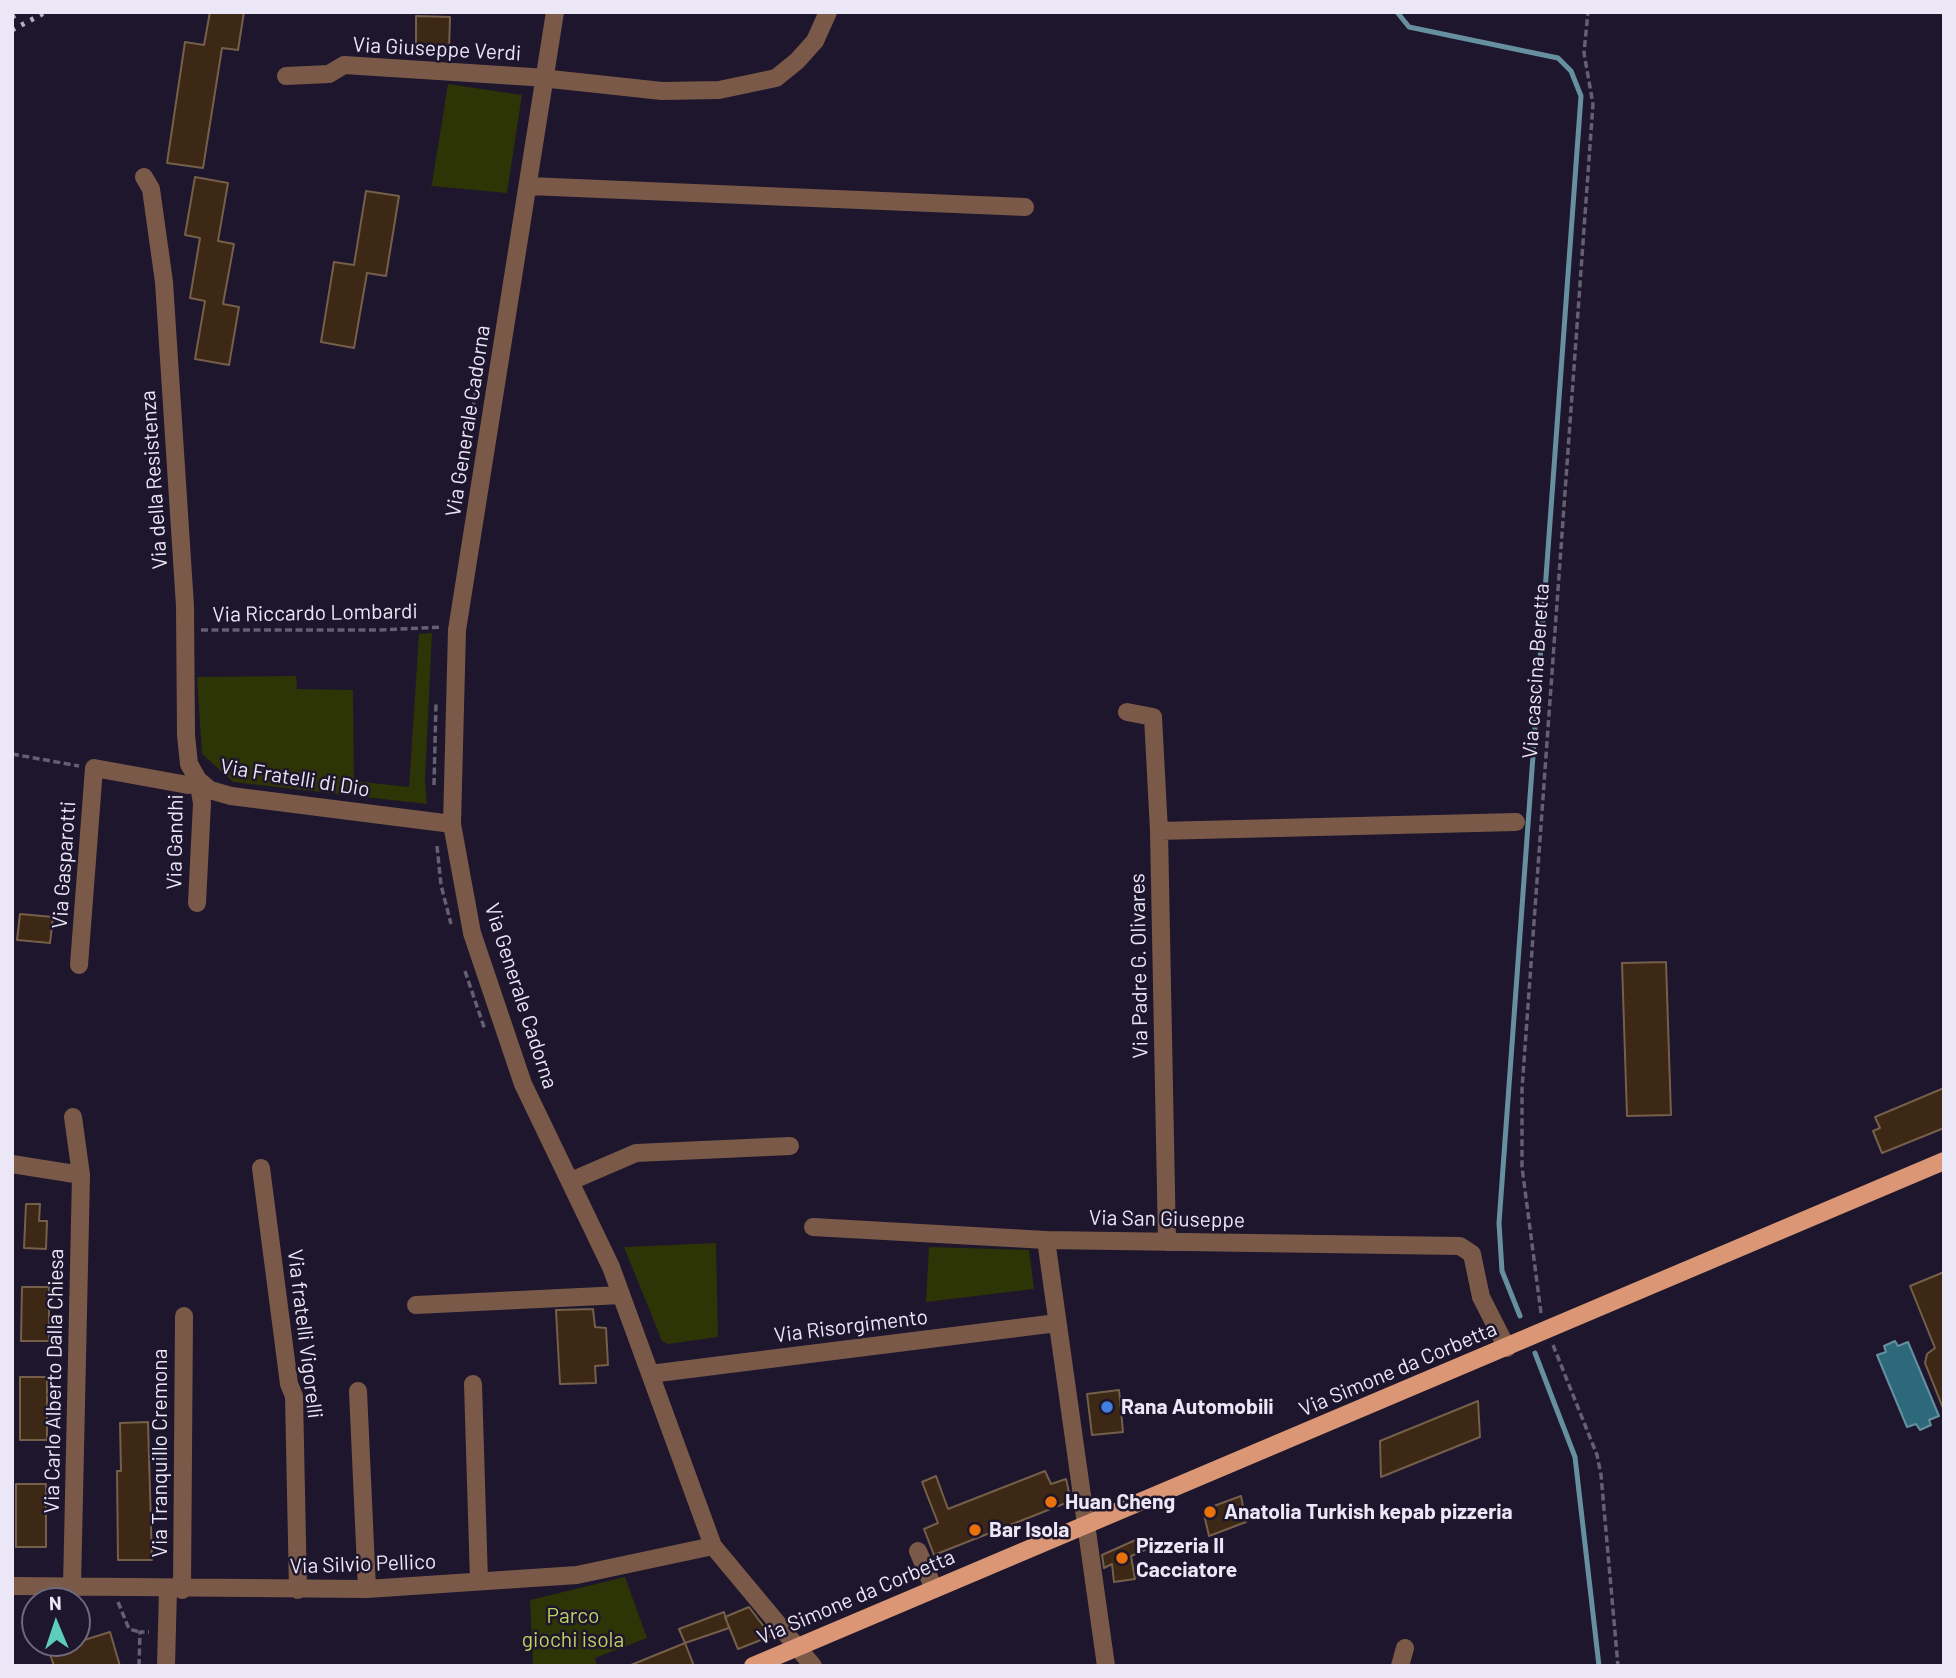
<!DOCTYPE html>
<html>
<head>
<meta charset="utf-8">
<style>
	body { margin:0 }
	#map { position:relative; width:1956px; height:1678px; overflow:hidden; background:#1d162c; font-family:Barlow,sans-serif }
	canvas { display:block }
	.frame { position:absolute; inset:0; border:14px solid #ebe7f7; pointer-events:none }
	.north { position:absolute; left:21px; top:1587px; width:70px; height:70px; box-sizing:border-box; background:#1d162c; border:2px solid #6f6a7d; border-radius:50%; rotate:358deg; font-size:19px; font-weight:700; line-height:28px; text-align:center; color:#ebe7f7 }
	.north::after { content:''; display:block; margin:auto; width:24px; height:32px; background:#5cceba; clip-path:polygon(50% 0,100% 100%,50% 72%,0 100%) }
</style>
</head>
<body>
<div id="map">
<canvas width="1956" height="1678"></canvas>
<div class="frame"></div>
<div class="north">N</div>
</div>
<script>
const ctx = document.querySelector('canvas').getContext('2d');
ctx.lineJoin = 'round';
function fillPath(path, color) {
  ctx.fillStyle = color;
  ctx.fill(path, 'evenodd');
}
function poly(rows) {
  const path = new Path2D();
  for (const r of rows) {
    path.moveTo(r[0], r[1]);
    for (let i = 2; i < r.length; i += 2) path.lineTo(r[i], r[i + 1]);
  }
  return path;
}
function trace(path, color, width, dash) {
  ctx.strokeStyle = color;
  ctx.lineWidth = width;
  ctx.lineCap = dash ? 'butt' : 'round';
  ctx.setLineDash(dash || []);
  ctx.stroke(path);
}
function write(font, color, halo, rows, align = 'center') {
  ctx.font = font + ' Barlow,sans-serif';
  ctx.lineWidth = 5;
  ctx.setLineDash([]);
  ctx.textBaseline = 'middle';
  ctx.strokeStyle = halo;
  ctx.fillStyle = color;
  for (const [text, x, y, turn = 0] of rows) {
    ctx.save();
    ctx.translate(x, y);
    ctx.rotate((+turn || 0) * Math.PI / 180);
    ctx.textAlign = isNaN(turn) ? turn : align;
    if (halo) ctx.strokeText(text, 0, 0);
    ctx.fillText(text, 0, 0);
    ctx.restore();
  }
}
fillPath(poly([
	[448,84,522,95,507,193,432,186,430,195],
	[432,633,425,781,427,804,233,782,202,754,197,677,296,676,297,689,353,690,354,781,409,787,419,634],
	[716,1243,718,1337,668,1344,662,1341,624,1247],
	[929,1247,1029,1250,1034,1289,926,1302],
	[625,1577,647,1638,595,1658,597,1666,533,1666,530,1600]
]), '#2d3405');
const water = poly([
	[1895,1341,1898,1346,1908,1342,1939,1416,1929,1420,1931,1425,1920,1430,1916,1424,1907,1427,1877,1355,1886,1352,1884,1346,1895,1341]
]);
fillPath(water, '#2d697a');
trace(water, '#668fa0', 2);
trace(poly([
	[1397,12,1409,27,1558,58,1571,71,1581,96,1499,1223,1502,1271,1520,1316],
	[1535,1353,1575,1457,1599,1666]
]), '#668fa0', 5);
const building = poly([
	[210,12,244,12,238,50,222,48,203,168,167,163,185,42,204,45,210,12],
	[416,16,450,17,449,50,416,49,416,16],
	[195,177,228,183,218,241,234,244,223,304,239,307,229,365,195,359,205,301,190,298,200,238,185,235,195,177],
	[366,191,399,196,386,276,367,273,354,348,321,342,334,262,354,265,366,191],
	[20,914,53,917,50,943,17,940,20,914],
	[1666,962,1671,1115,1627,1116,1622,963,1666,962],
	[1944,1088,1944,1128,1882,1153,1873,1131,1880,1128,1875,1117,1944,1088],
	[26,1204,40,1204,39,1221,47,1221,46,1249,24,1248,26,1204],
	[1944,1272,1944,1407,1943,1408,1925,1363,1927,1354,1935,1348,1910,1286,1944,1272],
	[22,1287,49,1287,49,1341,21,1341,22,1287],
	[593,1309,595,1327,606,1328,608,1365,595,1366,596,1383,560,1384,556,1310,593,1309],
	[20,1377,47,1377,47,1440,20,1440,20,1377],
	[1119,1390,1123,1432,1092,1435,1087,1394,1119,1390],
	[1478,1401,1480,1437,1381,1477,1380,1441,1478,1401],
	[148,1422,152,1560,118,1560,117,1471,121,1471,120,1423,148,1422],
	[1045,1471,1051,1484,1066,1479,1071,1501,934,1555,924,1529,938,1523,922,1482,936,1476,948,1509,1045,1471],
	[16,1484,46,1484,46,1547,16,1547,16,1484],
	[1241,1496,1246,1522,1209,1536,1203,1510,1241,1496],
	[1140,1538,1145,1550,1131,1556,1135,1579,1114,1582,1112,1564,1104,1568,1102,1555,1140,1538],
	[749,1607,771,1636,738,1649,725,1617,749,1607],
	[724,1612,729,1628,685,1643,679,1629,724,1612],
	[110,1632,120,1666,54,1666,49,1651,110,1632],
	[685,1643,694,1666,631,1666,631,1665,685,1643]
]);
fillPath(building, '#3c2814');
trace(building, '#755f4a', 2);
trace(poly([
	[466,451,482,352],
	[201,630,379,630,442,627],
	[12,754,79,766],
	[434,785,436,702],
	[437,846,441,885,451,924],
	[465,971,485,1030],
	[1541,1313,1522,1167,1522,1089,1593,104,1584,53,1588,12],
	[1553,1345,1597,1455,1601,1475,1618,1666],
	[118,1602,129,1629,140,1632],
	[139,1666,140,1632,149,1632]
]), '#655f73', 3.5, [7, 3.5]);
trace(poly([
	[555,12,457,630,452,824,472,933,523,1084,611,1267,713,1546,813,1666],
	[286,76,329,74,344,65,532,77,662,91,719,90,776,78,797,61,815,41,828,12],
	[144,177,151,189,164,282,185,606,186,735,189,764,198,780,202,803,197,903],
	[529,186,1025,207],
	[1127,712,1153,717,1159,831,1167,1242],
	[1159,831,1516,822],
	[79,965,94,768,188,785,198,780,210,790,231,796,452,824],
	[73,1117,81,1175],
	[12,1164,81,1175,72,1587],
	[261,1168,289,1384,294,1396,298,1590],
	[571,1181,636,1153,790,1146],
	[813,1227,1046,1240],
	[416,1305,621,1295],
	[650,1374,1057,1323],
	[473,1384,479,1581],
	[358,1391,367,1589],
	[918,1551,934,1589],
	[12,1586,367,1589,577,1575,713,1546],
	[182,1590,184,1316],
	[166,1666,168,1589],
	[1106,1666,1046,1240,1460,1246,1472,1254,1481,1297,1507,1348],
	[1400,1666,1405,1648]
]), '#7a5949', 18);
trace(poly([
	[753,1666,1944,1161]
]), '#db9775', 18);
trace(poly([
	[12,17,21,12],
	[12,30,46,12]
]), '#b4afc1', 5, [3.5, 7]);
for (const [x, y, r, color] of [
	[1107,1407,7,"#3f7fe0"],
	[1051,1502,7,"#e8710a"],
	[1210,1512,7,"#e8710a"],
	[975,1530,7,"#e8710a"],
	[1122,1558,7,"#e8710a"]
]) {
  const dot = new Path2D();
  dot.arc(x, y, r, 0, 2 * Math.PI);
  ctx.fillStyle = color;
  ctx.fill(dot);
  trace(dot, '#1d162c', 2.5);
}
write('21px', '#ebe7f7', '#1d162c', [
	["Via Giuseppe Verdi",437,49,3],
	["Via Generale Cadorna",468,421,-81],
	["Via della Resistenza",154,480,-94],
	["Via Riccardo Lombardi",315,613,-1],
	["Via cascina Beretta",1536,671,-86],
	["Via Fratelli di Dio",295,778,9],
	["Via Gandhi",175,842,-89],
	["Via Gasparotti",64,865,-86],
	["Via Padre G. Olivares",1139,966,-91],
	["Via Generale Cadorna",521,996,72],
	["Via San Giuseppe",1167,1219,1],
	["Via Risorgimento",851,1326,-7],
	["Via fratelli Vigorelli",305,1334,83],
	["Via Simone da Corbetta",1398,1369,-23],
	["Via Carlo Alberto Dalla Chiesa",54,1381,-89],
	["Via Tranquillo Cremona",160,1453,-90],
	["Via Silvio Pellico",363,1564,-2],
	["Via Simone da Corbetta",856,1597,-23]
]);
write('bold 21px', '#ebe7f7', '#1d162c', [
	["Rana Automobili",1121,1407],
	["Huan Cheng",1065,1502],
	["Anatolia Turkish kepab pizzeria",1224,1512],
	["Bar Isola",989,1530],
	["Pizzeria Il",1136,1546],
	["Cacciatore",1136,1570]
], 'left');
write('21px', '#bed361', '#1d162c', [
	["Parco",573,1616],
	["giochi isola",573,1640]
]);
</script>
</body>
</html>
